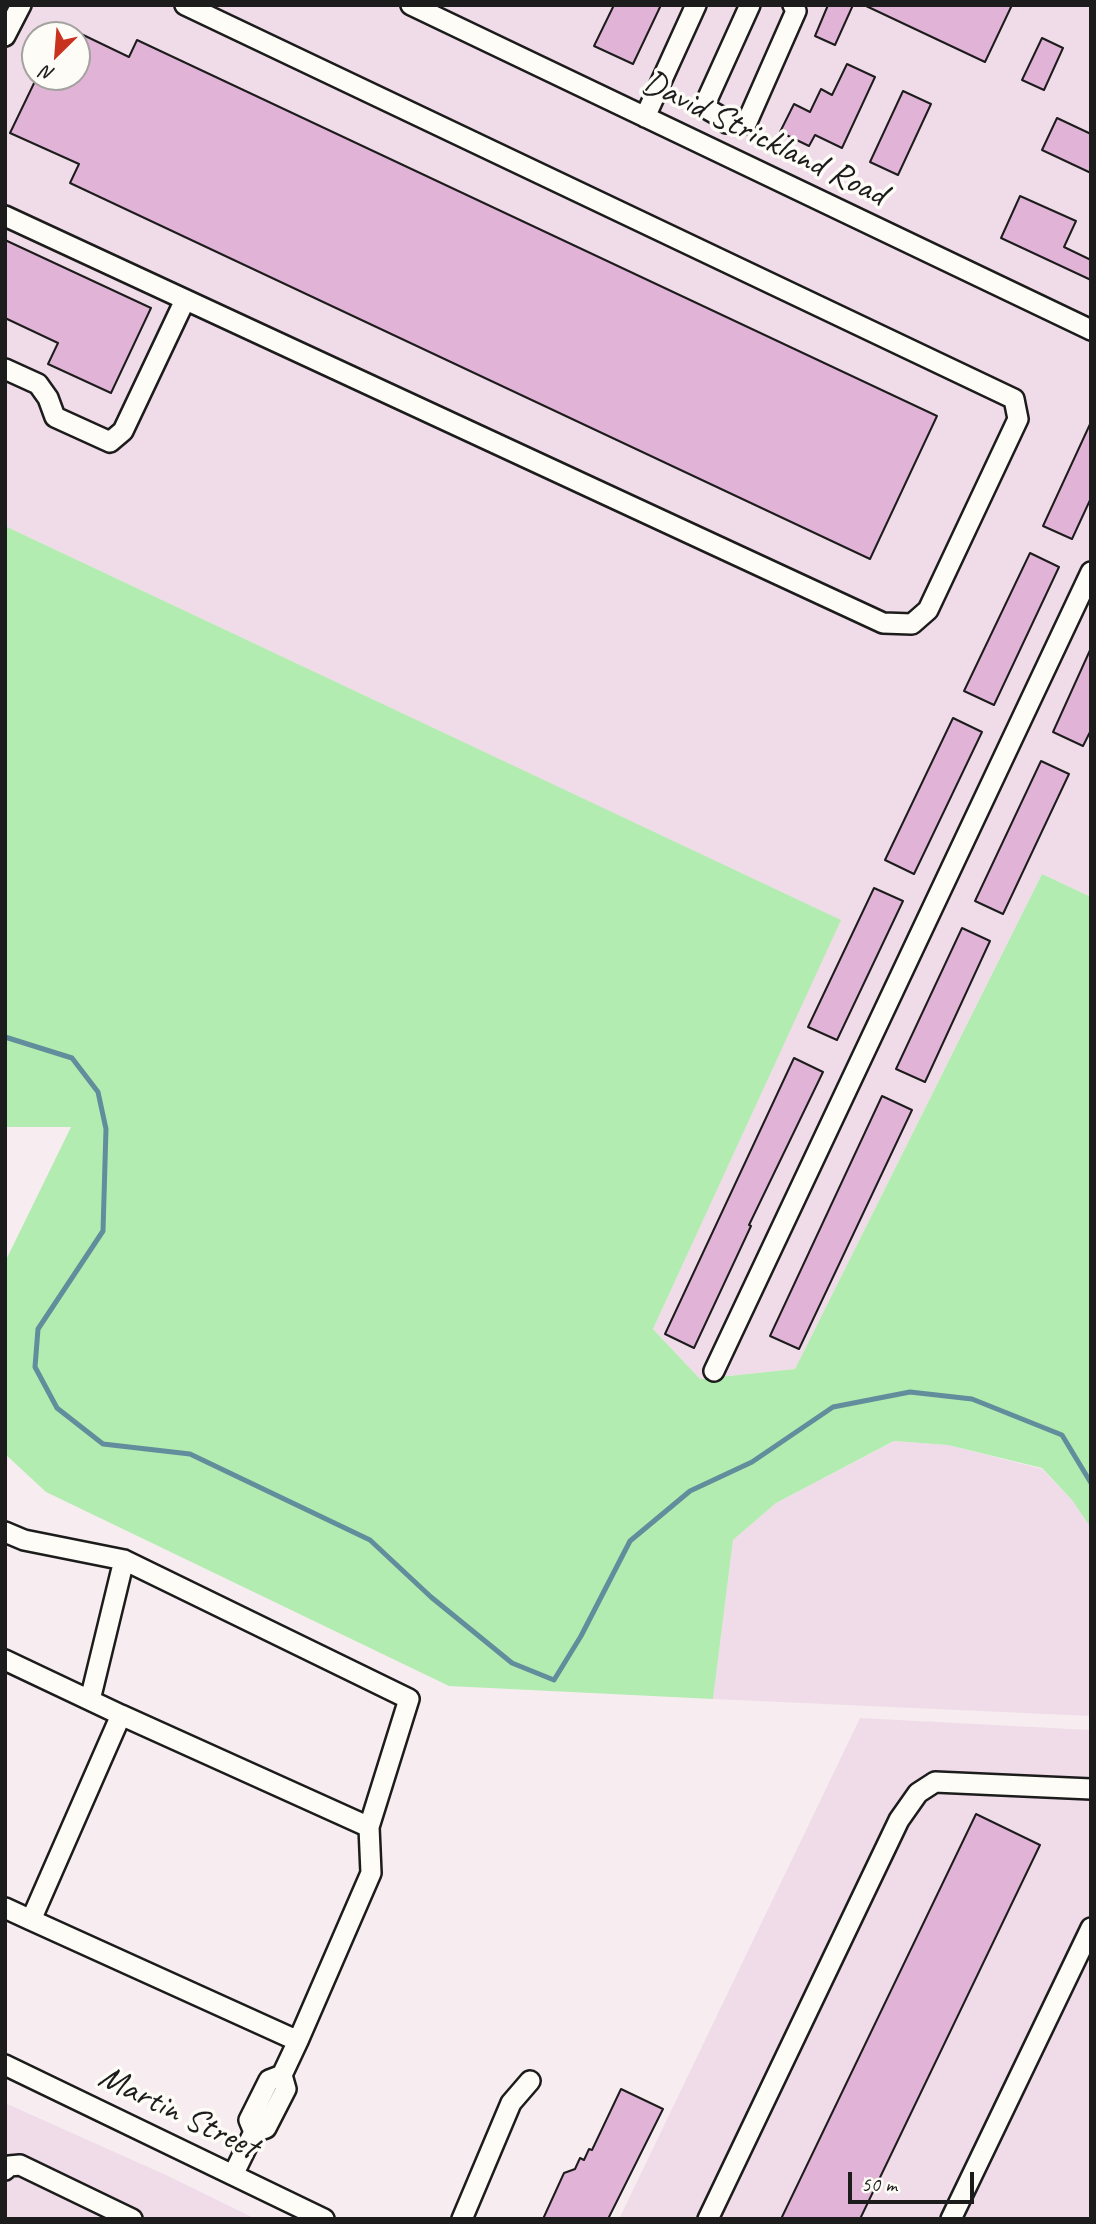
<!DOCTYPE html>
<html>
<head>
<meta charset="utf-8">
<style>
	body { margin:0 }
	#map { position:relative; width:1096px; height:2224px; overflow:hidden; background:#f7edf0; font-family:Caveat,sans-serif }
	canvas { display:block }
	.frame { position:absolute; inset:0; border:7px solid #1c1c1c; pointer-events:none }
	.north { position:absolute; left:21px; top:21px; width:70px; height:70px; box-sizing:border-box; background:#fdfcf7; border:2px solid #a3a29f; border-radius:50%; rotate:205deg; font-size:19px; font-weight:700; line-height:28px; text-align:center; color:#1c1c1c }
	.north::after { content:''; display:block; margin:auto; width:24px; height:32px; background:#c8321e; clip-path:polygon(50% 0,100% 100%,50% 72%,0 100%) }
	.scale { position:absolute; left:848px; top:2172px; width:126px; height:32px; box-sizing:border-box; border:4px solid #1c1c1c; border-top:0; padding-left:9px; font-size:21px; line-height:24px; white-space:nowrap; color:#1c1c1c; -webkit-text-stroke:5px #fdfcf7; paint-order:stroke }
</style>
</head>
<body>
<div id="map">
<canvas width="1096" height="2224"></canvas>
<div class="frame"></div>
<div class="north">N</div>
<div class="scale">50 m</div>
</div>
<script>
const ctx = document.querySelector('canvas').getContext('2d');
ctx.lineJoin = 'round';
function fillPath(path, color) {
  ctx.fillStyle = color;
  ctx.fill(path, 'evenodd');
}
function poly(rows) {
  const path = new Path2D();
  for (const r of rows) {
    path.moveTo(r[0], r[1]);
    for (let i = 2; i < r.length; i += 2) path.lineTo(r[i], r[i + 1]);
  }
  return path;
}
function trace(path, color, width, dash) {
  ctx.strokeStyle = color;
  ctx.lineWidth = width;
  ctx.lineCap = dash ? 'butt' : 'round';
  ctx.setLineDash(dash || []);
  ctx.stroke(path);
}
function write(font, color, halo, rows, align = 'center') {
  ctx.font = font + ' Caveat,sans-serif';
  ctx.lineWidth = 7;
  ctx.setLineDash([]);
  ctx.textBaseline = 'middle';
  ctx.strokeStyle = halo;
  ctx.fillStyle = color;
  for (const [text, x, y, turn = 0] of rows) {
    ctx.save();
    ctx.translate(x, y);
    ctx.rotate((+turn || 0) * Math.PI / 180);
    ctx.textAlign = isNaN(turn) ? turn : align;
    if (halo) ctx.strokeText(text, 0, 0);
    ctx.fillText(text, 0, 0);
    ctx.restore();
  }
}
fillPath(poly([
	[5,5,1091,5,1091,897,1042,874,795,1369,700,1379,653,1329,840,920,5,526],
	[35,35,77,35,77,77,35,77],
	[895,1441,948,1445,1042,1469,1072,1500,1091,1528,1091,1716,713,1699,733,1540,776,1503],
	[860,1718,1091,1730,1091,2219,619,2219],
	[5,2103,166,2175,256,2219,5,2219]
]), '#f0dce8');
fillPath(poly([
	[5,526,841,920,653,1329,700,1379,795,1369,1042,874,1091,897,1091,1528,1072,1500,1042,1468,948,1445,894,1441,776,1503,733,1540,713,1699,449,1686,46,1492,5,1454,5,1262,71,1127,5,1127]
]), '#b2ecb0');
trace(poly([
	[5,1037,72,1058,98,1092,106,1129,103,1231,38,1329,35,1367,57,1408,103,1444,190,1454,370,1540,431,1597,512,1663,554,1680,581,1636,630,1541,690,1491,752,1462,833,1407,910,1392,972,1399,1062,1435,1091,1483]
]), '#628d9c', 5);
const building = poly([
	[614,5,661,5,633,64,594,46,614,5],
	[828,5,853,5,835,45,815,36,828,5],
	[864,5,1012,5,985,62,864,5],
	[77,32,129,57,137,40,937,416,870,559,70,183,79,164,10,133,37,77,77,77,77,32],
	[1042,38,1063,48,1044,90,1022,80,1042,38],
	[847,64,875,77,842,148,815,135,809,146,780,132,794,104,810,112,821,89,832,95,847,64],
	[903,91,931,104,898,175,870,162,903,91],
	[1057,118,1091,134,1091,173,1042,150,1057,118],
	[1020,196,1076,221,1064,247,1091,260,1091,280,1001,238,1020,196],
	[5,240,151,308,111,393,48,364,58,343,5,318,5,240],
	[1091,422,1091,498,1072,539,1043,526,1091,422],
	[1030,553,1059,567,994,705,964,691,1030,553],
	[1091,648,1091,730,1083,746,1053,732,1091,648],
	[953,718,982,732,914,874,885,860,953,718],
	[1041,761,1069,774,1003,914,975,901,1041,761],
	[874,888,903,901,837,1040,808,1027,874,888],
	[962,928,990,941,925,1082,896,1069,962,928],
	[794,1058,823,1072,749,1225,751,1226,694,1348,665,1334,794,1058],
	[882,1096,912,1110,799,1349,770,1336,882,1096],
	[976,1814,1040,1845,860,2219,781,2219,976,1814],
	[621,2089,663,2109,608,2219,543,2219,564,2173,575,2169,580,2158,584,2160,589,2149,592,2150,621,2089]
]);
fillPath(building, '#e1b3d6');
trace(building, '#1c1c1c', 2);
const minor = poly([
	[411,5,1091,330],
	[750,5,706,102,709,110,723,118,727,123,733,122,741,125,747,122,796,11,793,5],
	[5,36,21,5],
	[645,117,696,5],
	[5,216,883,623,912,624,928,610,1018,419,1014,399,185,5],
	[5,369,38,384,48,398,55,417,110,442,123,431,185,300],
	[714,1371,1091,572],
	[5,1532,24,1540,124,1560],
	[5,1660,121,1715,31,1920,5,1908],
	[90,1700,124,1560,409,1699,369,1827,121,1715],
	[31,1920,298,2041,371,1873,369,1827],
	[5,2065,324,2219],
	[254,2132,249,2120,269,2080,282,2075],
	[5,2170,9,2166,20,2165,132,2219],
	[233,2175,254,2132,266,2128,286,2089,282,2075,298,2041],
	[462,2219,511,2103,530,2081],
	[708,2219,899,1820,918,1793,935,1782,1091,1789],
	[951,2219,1091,1928]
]);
trace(minor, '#1c1c1c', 24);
trace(minor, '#fdfcf7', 19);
write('35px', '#1c1c1c', '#fdfcf7', [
	["David Strickland Road",764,139,26],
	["Martin Street",178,2113,26]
]);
</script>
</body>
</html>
